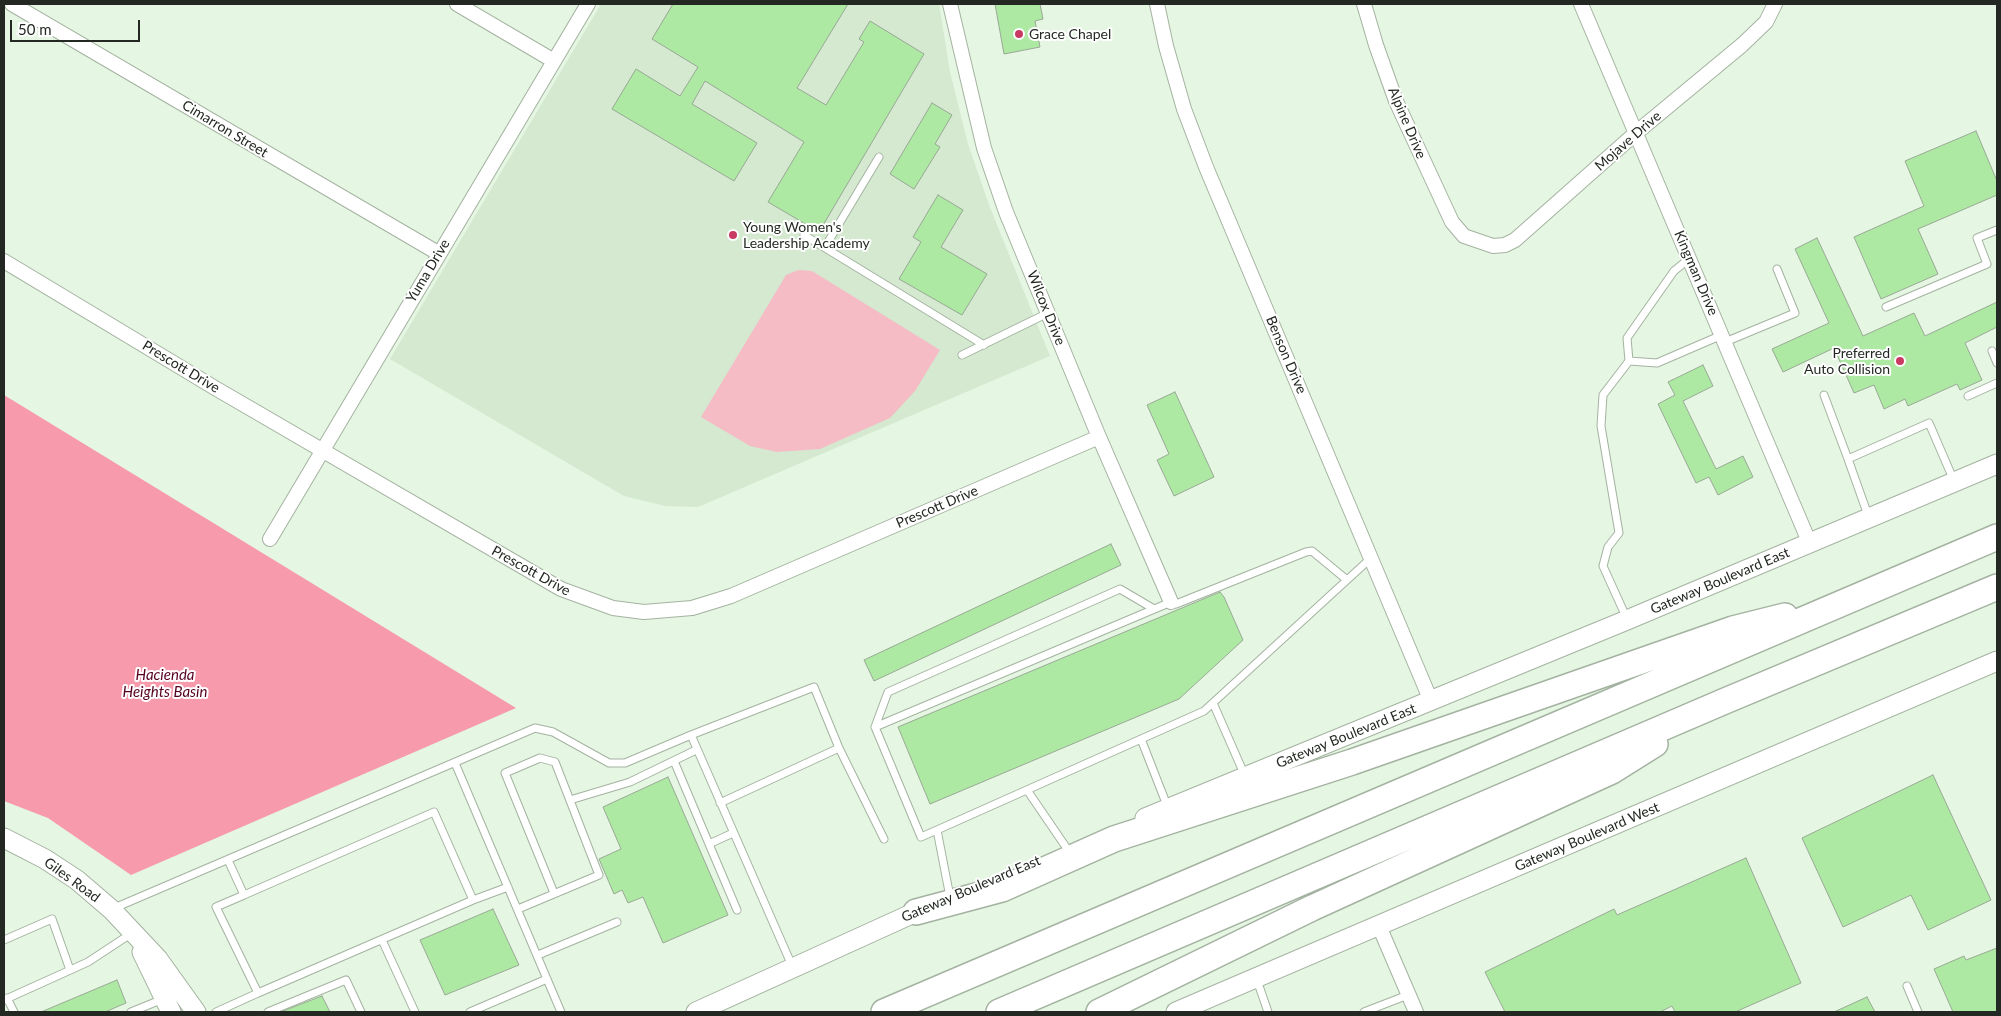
<!DOCTYPE html>
<html>
<head>
<meta charset="utf-8">
<style>
	body { margin:0 }
	#map { position:relative; width:2001px; height:1016px; overflow:hidden; background:#e5f6e2; font-family:Lato,sans-serif }
	canvas { display:block }
	.frame { position:absolute; inset:0; border:5px solid #232922; pointer-events:none }
	.scale { position:absolute; left:10px; top:20px; width:130px; height:22px; box-sizing:border-box; border:2px solid #232922; border-top:0; padding-left:6px; font-size:15px; line-height:18px; white-space:nowrap; color:#232922; -webkit-text-stroke:4px #fff; paint-order:stroke }
</style>
</head>
<body>
<div id="map">
<canvas width="2001" height="1016"></canvas>
<div class="frame"></div>
<div class="scale">50 m</div>
</div>
<script>
const ctx = document.querySelector('canvas').getContext('2d');
ctx.lineJoin = 'round';
function fillPath(path, color) {
  ctx.fillStyle = color;
  ctx.fill(path, 'evenodd');
}
function poly(rows) {
  const path = new Path2D();
  for (const r of rows) {
    path.moveTo(r[0], r[1]);
    for (let i = 2; i < r.length; i += 2) path.lineTo(r[i], r[i + 1]);
  }
  return path;
}
function trace(path, color, width, dash) {
  ctx.strokeStyle = color;
  ctx.lineWidth = width;
  ctx.lineCap = dash ? 'butt' : 'round';
  ctx.setLineDash(dash || []);
  ctx.stroke(path);
}
function write(font, color, halo, rows, align = 'center') {
  ctx.font = font + ' Lato,sans-serif';
  ctx.lineWidth = 4;
  ctx.setLineDash([]);
  ctx.textBaseline = 'middle';
  ctx.strokeStyle = halo;
  ctx.fillStyle = color;
  for (const [text, x, y, turn = 0] of rows) {
    ctx.save();
    ctx.translate(x, y);
    ctx.rotate((+turn || 0) * Math.PI / 180);
    ctx.textAlign = isNaN(turn) ? turn : align;
    if (halo) ctx.strokeText(text, 0, 0);
    ctx.fillText(text, 0, 0);
    ctx.restore();
  }
}
fillPath(poly([
	[601,4,939,4,950,72,968,144,989,205,1050,356,698,507,665,506,624,496,390,359]
]), '#d4e9d0');
fillPath(poly([
	[798,270,812,271,940,350,915,391,890,418,820,449,777,452,750,446,701,417,786,275]
]), '#f5bcc5');
fillPath(poly([
	[4,395,516,708,131,875,48,818,4,801]
]), '#f79aab');
const building = poly([
	[673,4,848,4,797,88,826,105,864,42,859,39,870,21,924,54,819,232,768,202,804,142,705,81,692,104,757,143,734,181,612,109,636,69,680,96,698,67,652,39,673,4],
	[995,4,1040,4,1043,19,1035,21,1040,47,1004,54,995,4],
	[932,103,952,115,935,144,940,147,914,189,890,174,932,103],
	[1976,131,1997,181,1997,195,1918,229,1938,274,1881,299,1854,237,1924,206,1905,161,1976,131],
	[938,195,963,210,941,247,987,274,962,315,899,279,921,242,913,237,938,195],
	[1817,238,1863,336,1914,313,1925,336,1997,302,1997,327,1965,343,1982,380,1960,390,1957,384,1908,406,1905,399,1884,409,1874,385,1854,393,1834,348,1783,372,1772,349,1829,323,1795,249,1817,238],
	[1703,365,1713,386,1683,401,1716,469,1743,456,1753,477,1718,495,1709,477,1696,483,1658,404,1675,395,1668,382,1703,365],
	[1175,392,1214,477,1174,496,1157,460,1169,454,1147,405,1175,392],
	[1111,544,1121,565,874,681,864,660,1111,544],
	[1220,592,1224,597,1243,640,1179,699,930,804,898,727,1220,592],
	[1933,775,1991,900,1928,930,1911,895,1843,927,1802,838,1933,775],
	[668,777,728,915,663,943,643,897,628,903,622,890,614,894,599,859,621,849,603,807,668,777],
	[1746,858,1801,983,1735,1012,1675,1012,1672,1006,1660,1012,1505,1012,1485,972,1614,909,1617,915,1746,858],
	[493,909,519,965,445,995,420,940,493,909],
	[1997,948,1997,1012,1953,1012,1934,969,1964,956,1966,960,1997,948],
	[117,980,126,1003,105,1012,41,1012,117,980],
	[322,996,330,1012,282,1012,283,1011,322,996],
	[1867,997,1875,1012,1834,1012,1867,997]
]);
fillPath(building, '#ade9a2');
trace(building, '#99a896', 1);
const lane = poly([
	[804,235,984,345],
	[825,247,879,157],
	[1886,307,1987,264,1977,238,1997,230],
	[1725,342,1795,313,1777,269],
	[1992,351,1997,363],
	[962,355,1048,313],
	[1629,361,1627,338,1674,271,1690,258],
	[1824,395,1848,459,1929,423,1954,481],
	[1968,396,1997,383],
	[1848,459,1869,518],
	[1627,619,1603,566,1608,547,1619,533,1601,426,1603,395,1629,361,1657,363,1722,335],
	[1213,703,1245,776],
	[875,727,888,692,1120,589,1154,609],
	[1141,739,1168,808],
	[674,761,709,844,733,833],
	[455,763,561,1012],
	[1027,790,1070,853],
	[570,800,630,782,696,750],
	[720,803,839,748],
	[937,830,921,837,875,727,1171,602,1176,604,1306,552,1312,551,1347,580],
	[709,844,737,910],
	[228,860,244,895,216,907,258,993,473,900,434,812,244,895],
	[950,897,937,830,1204,711,1371,558],
	[473,900,508,887],
	[112,909,535,728,553,732,609,763,625,763,691,735],
	[518,909,599,875,555,762,540,758,505,773,554,893],
	[4,940,52,919,70,970],
	[382,940,415,1012],
	[538,955,617,922],
	[793,968,691,735,814,687,839,748,884,839],
	[1257,980,1268,1012],
	[1907,986,1918,1012],
	[7,998,14,1012],
	[4,1000,88,962,132,933],
	[131,1012,163,999],
	[216,1012,258,993],
	[268,1012,346,980,361,1012],
	[470,1012,547,979],
	[1364,1012,1408,995]
]);
const street = poly([
	[12,4,438,253],
	[457,4,554,61],
	[950,4,984,148,1006,212,1099,437,1171,602],
	[1157,4,1166,46,1184,109,1206,167,1431,701],
	[1364,4,1376,45,1396,101,1452,222,1464,236,1493,246,1505,245,1515,240,1637,132,1742,45,1766,22,1775,4],
	[1581,4,1810,544],
	[4,261,215,388,561,589,613,608,644,612,692,608,731,596,1099,437],
	[270,539,588,4],
	[1379,926,1416,1012]
]);
const secondary = poly([
	[1145,818,1627,620,1997,464],
	[4,838,45,859,77,880,112,910,158,959,196,1012],
	[142,952,171,1012],
	[696,1012,927,907],
	[1176,1012,1997,661]
]);
const highway = poly([
	[916,912,1002,889,1114,839,1352,762,1733,629,1785,616],
	[884,1012,1997,537],
	[999,1012,1725,701,1997,587],
	[1099,1012,1312,908,1612,771,1655,744]
]);
trace(lane, '#a4b3a1', 9);
trace(street, '#a4b3a1', 16);
trace(secondary, '#a4b3a1', 21);
trace(highway, '#a4b3a1', 28);
trace(lane, '#fff', 7);
trace(street, '#fff', 14);
trace(secondary, '#fff', 19);
trace(highway, '#fff', 25);
for (const [x, y, r, color] of [
	[1019,34,5,"#c83a62"],
	[733,235,5,"#c83a62"],
	[1900,361,5,"#c83a62"]
]) {
  const dot = new Path2D();
  dot.arc(x, y, r, 0, 2 * Math.PI);
  ctx.fillStyle = color;
  ctx.fill(dot);
  trace(dot, '#fff', 2);
}
write('14px', '#232922', '#fff', [
	["Grace Chapel",1029,34],
	["Young Women's",743,227],
	["Leadership Academy",743,243],
	["Preferred",1890,353,"right"],
	["Auto Collision",1890,369,"right"]
], 'left');
write('14px', '#232922', '#fff', [
	["Alpine Drive",1407,123,67],
	["Cimarron Street",225,129,31],
	["Mojave Drive",1628,141,-41],
	["Yuma Drive",428,271,-59],
	["Kingman Drive",1696,273,67],
	["Wilcox Drive",1046,308,68],
	["Benson Drive",1286,355,67],
	["Prescott Drive",181,367,31],
	["Prescott Drive",937,507,-23],
	["Prescott Drive",531,571,29],
	["Gateway Boulevard East",1720,581,-23],
	["Gateway Boulevard East",1346,736,-22],
	["Gateway Boulevard West",1587,837,-23],
	["Giles Road",72,880,36],
	["Gateway Boulevard East",971,889,-23]
]);
write('italic 15px', '#570221', '#fff', [
	["Hacienda",165,675],
	["Heights Basin",165,692]
]);
</script>
</body>
</html>
